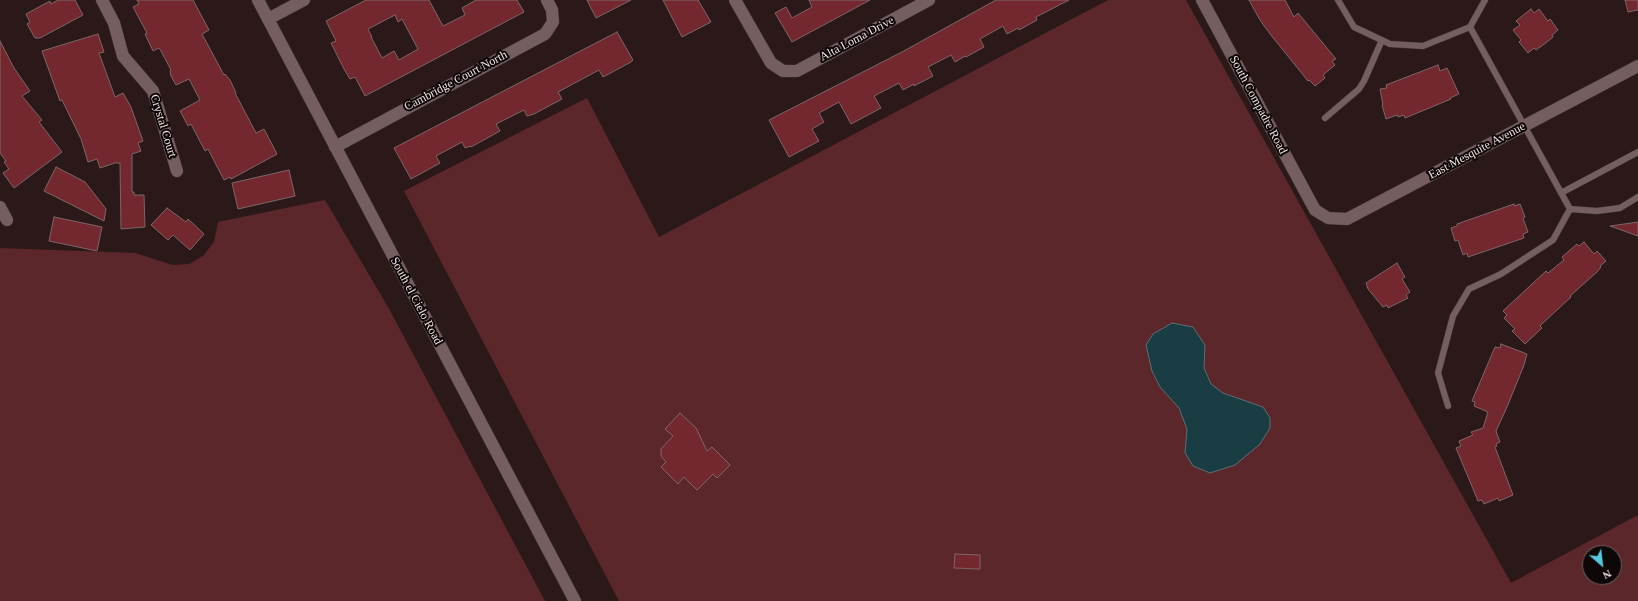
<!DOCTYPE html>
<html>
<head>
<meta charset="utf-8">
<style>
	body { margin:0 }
	#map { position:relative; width:1638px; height:601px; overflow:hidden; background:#2b191a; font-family:Georgia,serif }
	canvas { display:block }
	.north { position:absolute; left:1582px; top:545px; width:40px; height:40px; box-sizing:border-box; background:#0e0707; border:1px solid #695f5f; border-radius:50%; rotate:152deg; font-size:11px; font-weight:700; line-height:16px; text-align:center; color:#f1e3e4 }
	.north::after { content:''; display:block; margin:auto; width:14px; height:18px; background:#56c9e1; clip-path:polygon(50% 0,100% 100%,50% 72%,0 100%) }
</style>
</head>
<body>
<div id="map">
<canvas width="1638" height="601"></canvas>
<div class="north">N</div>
</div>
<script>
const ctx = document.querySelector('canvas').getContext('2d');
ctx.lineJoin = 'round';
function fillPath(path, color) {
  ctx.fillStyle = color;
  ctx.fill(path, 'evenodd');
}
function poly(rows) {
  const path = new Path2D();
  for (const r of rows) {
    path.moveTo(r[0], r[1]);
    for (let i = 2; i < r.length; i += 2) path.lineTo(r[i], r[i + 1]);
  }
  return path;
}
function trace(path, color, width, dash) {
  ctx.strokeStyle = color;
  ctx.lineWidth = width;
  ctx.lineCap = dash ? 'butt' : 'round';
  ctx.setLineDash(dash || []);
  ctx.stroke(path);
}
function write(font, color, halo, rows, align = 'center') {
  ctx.font = font + ' Georgia,serif';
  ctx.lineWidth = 4;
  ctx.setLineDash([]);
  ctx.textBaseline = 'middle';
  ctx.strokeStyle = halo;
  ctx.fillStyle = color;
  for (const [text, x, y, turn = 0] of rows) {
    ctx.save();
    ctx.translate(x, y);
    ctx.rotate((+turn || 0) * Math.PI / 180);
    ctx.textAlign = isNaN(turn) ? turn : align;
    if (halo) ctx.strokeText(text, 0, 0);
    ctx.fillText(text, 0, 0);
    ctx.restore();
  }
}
fillPath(poly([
	[1108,0,1186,0,1511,583,1638,515,1638,601,619,601,404,191,587,98,659,237],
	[1590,553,1614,553,1614,577,1590,577],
	[325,200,388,307,545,601,0,601,0,248,135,253,173,265,189,264,203,256,214,242,218,222]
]), '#5c272b');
const water = poly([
	[1172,323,1193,327,1205,345,1204,368,1211,384,1223,393,1263,407,1270,418,1270,428,1260,444,1235,465,1210,473,1193,466,1185,453,1187,429,1179,408,1160,387,1152,371,1146,345,1153,334,1172,323]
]);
fillPath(water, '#1a3d44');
trace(water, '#5a6f74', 1);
const building = poly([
	[58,0,75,0,83,15,40,38,35,38,27,24,30,22,26,14,50,1,51,4,58,0],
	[137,0,193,0,209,30,202,34,224,75,225,74,230,80,236,93,235,93,256,133,264,129,277,154,231,179,230,177,224,180,208,149,205,151,191,124,188,126,180,111,200,100,189,79,176,85,171,76,170,71,171,70,161,51,159,48,153,51,145,34,147,33,133,7,139,4,137,0],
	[366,0,429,0,443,26,465,15,462,8,476,0,517,0,524,12,365,96,355,77,350,79,344,69,331,43,336,41,326,21,366,0],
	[395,15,398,22,402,19,418,49,399,60,394,51,382,58,371,37,372,37,368,29,395,15],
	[587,0,631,0,596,18,587,0],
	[663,0,698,0,711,22,682,37,663,0],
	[809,0,870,0,792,42,775,13,786,7,792,18,812,7,809,0],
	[996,0,1069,0,1036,17,1037,20,1019,30,1018,28,1007,34,1003,26,980,39,984,47,966,57,965,56,955,62,951,55,928,67,933,76,914,86,914,84,903,90,899,83,874,96,881,108,851,124,839,102,819,113,824,122,812,129,819,141,789,157,769,120,902,52,996,0],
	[1249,0,1285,0,1294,17,1298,13,1336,59,1332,61,1335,65,1323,75,1325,78,1315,86,1309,80,1308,81,1270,34,1260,20,1249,0],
	[1625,0,1638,0,1638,10,1628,12,1625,0],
	[1531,9,1534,13,1539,9,1548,21,1550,19,1558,30,1552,35,1553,37,1547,42,1536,50,1534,48,1528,53,1519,42,1521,40,1513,30,1520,25,1516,21,1531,9],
	[617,32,633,60,631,62,603,77,599,70,558,92,562,99,534,114,527,116,524,110,496,124,500,131,471,147,471,146,465,148,462,142,436,156,440,163,411,179,394,148,617,32],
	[98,34,104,52,99,53,115,97,123,93,131,107,143,141,138,143,141,151,132,154,132,192,134,192,134,195,144,195,145,227,121,229,120,163,115,163,100,168,97,159,88,162,81,139,62,100,60,101,42,51,98,34],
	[0,41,14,68,30,91,22,96,42,120,39,122,62,152,14,188,3,173,9,169,4,162,6,161,0,153,0,41],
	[1438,65,1440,71,1447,68,1459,94,1450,98,1451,99,1405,118,1404,115,1398,117,1397,115,1386,119,1382,105,1383,105,1380,89,1387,88,1386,85,1438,65],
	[56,167,85,182,106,209,104,221,44,191,56,167],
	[289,170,295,196,238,209,232,183,289,170],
	[1514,204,1514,206,1520,204,1525,217,1523,218,1528,232,1523,234,1524,238,1468,257,1467,253,1463,255,1458,240,1455,241,1451,228,1457,226,1457,224,1514,204],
	[167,208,186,222,188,219,204,234,190,250,173,235,168,240,151,225,167,208],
	[54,217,102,227,97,251,49,241,54,217],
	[1638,222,1638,236,1610,226,1638,222],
	[1584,242,1594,254,1597,251,1606,261,1600,266,1601,267,1597,272,1570,296,1571,297,1544,322,1540,326,1542,328,1525,344,1512,331,1515,329,1504,318,1507,315,1503,311,1546,271,1548,273,1564,260,1562,257,1577,244,1579,246,1584,242],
	[1397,263,1405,277,1402,279,1410,292,1406,295,1408,298,1388,308,1387,305,1383,307,1368,289,1366,283,1397,263],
	[1501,344,1527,354,1524,365,1507,407,1496,431,1500,442,1496,444,1497,446,1495,447,1513,495,1499,501,1498,498,1484,504,1482,500,1478,501,1456,448,1461,446,1459,441,1473,435,1471,432,1483,428,1488,412,1474,406,1475,402,1472,401,1495,347,1500,348,1501,344],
	[680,413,696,428,707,451,712,447,730,465,717,478,713,474,697,490,684,477,678,484,661,467,666,462,661,456,661,449,673,436,665,429,680,413],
	[955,554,980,555,980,569,954,568,955,554]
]);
fillPath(building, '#732830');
trace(building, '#7d6666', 1);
const lane = poly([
	[1338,0,1354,27,1390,44,1423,46,1470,27,1485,0],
	[1325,118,1359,89,1364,81,1382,40],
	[1561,193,1638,152],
	[1570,209,1597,211,1620,208,1638,197],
	[1448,406,1438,373,1453,316,1469,289,1501,274,1553,240,1570,209,1470,27]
]);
const street = poly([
	[102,0,114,23,123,56,153,91,177,171],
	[735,0,771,63,783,71,797,71,929,0],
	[1202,0,1315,210,1328,218,1347,219,1638,66],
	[268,19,304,0],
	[335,147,545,34,553,22,552,10,547,0],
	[0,207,7,220]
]);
const secondary = poly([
	[258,0,575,601]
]);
trace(lane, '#443536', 7);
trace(street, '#443536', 13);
trace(secondary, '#443536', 13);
trace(lane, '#755e5f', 6);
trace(street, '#755e5f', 12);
trace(secondary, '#755e5f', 12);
write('12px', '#f1e3e4', '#0e0707', [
	["Alta Loma Drive",857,39,-28],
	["Cambridge Court North",456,81,-28],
	["South Compadre Road",1258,105,62],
	["Crystal Court",163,126,73],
	["East Mesquite Avenue",1477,151,-28],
	["South el Cielo Road",416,301,62]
]);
</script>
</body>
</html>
